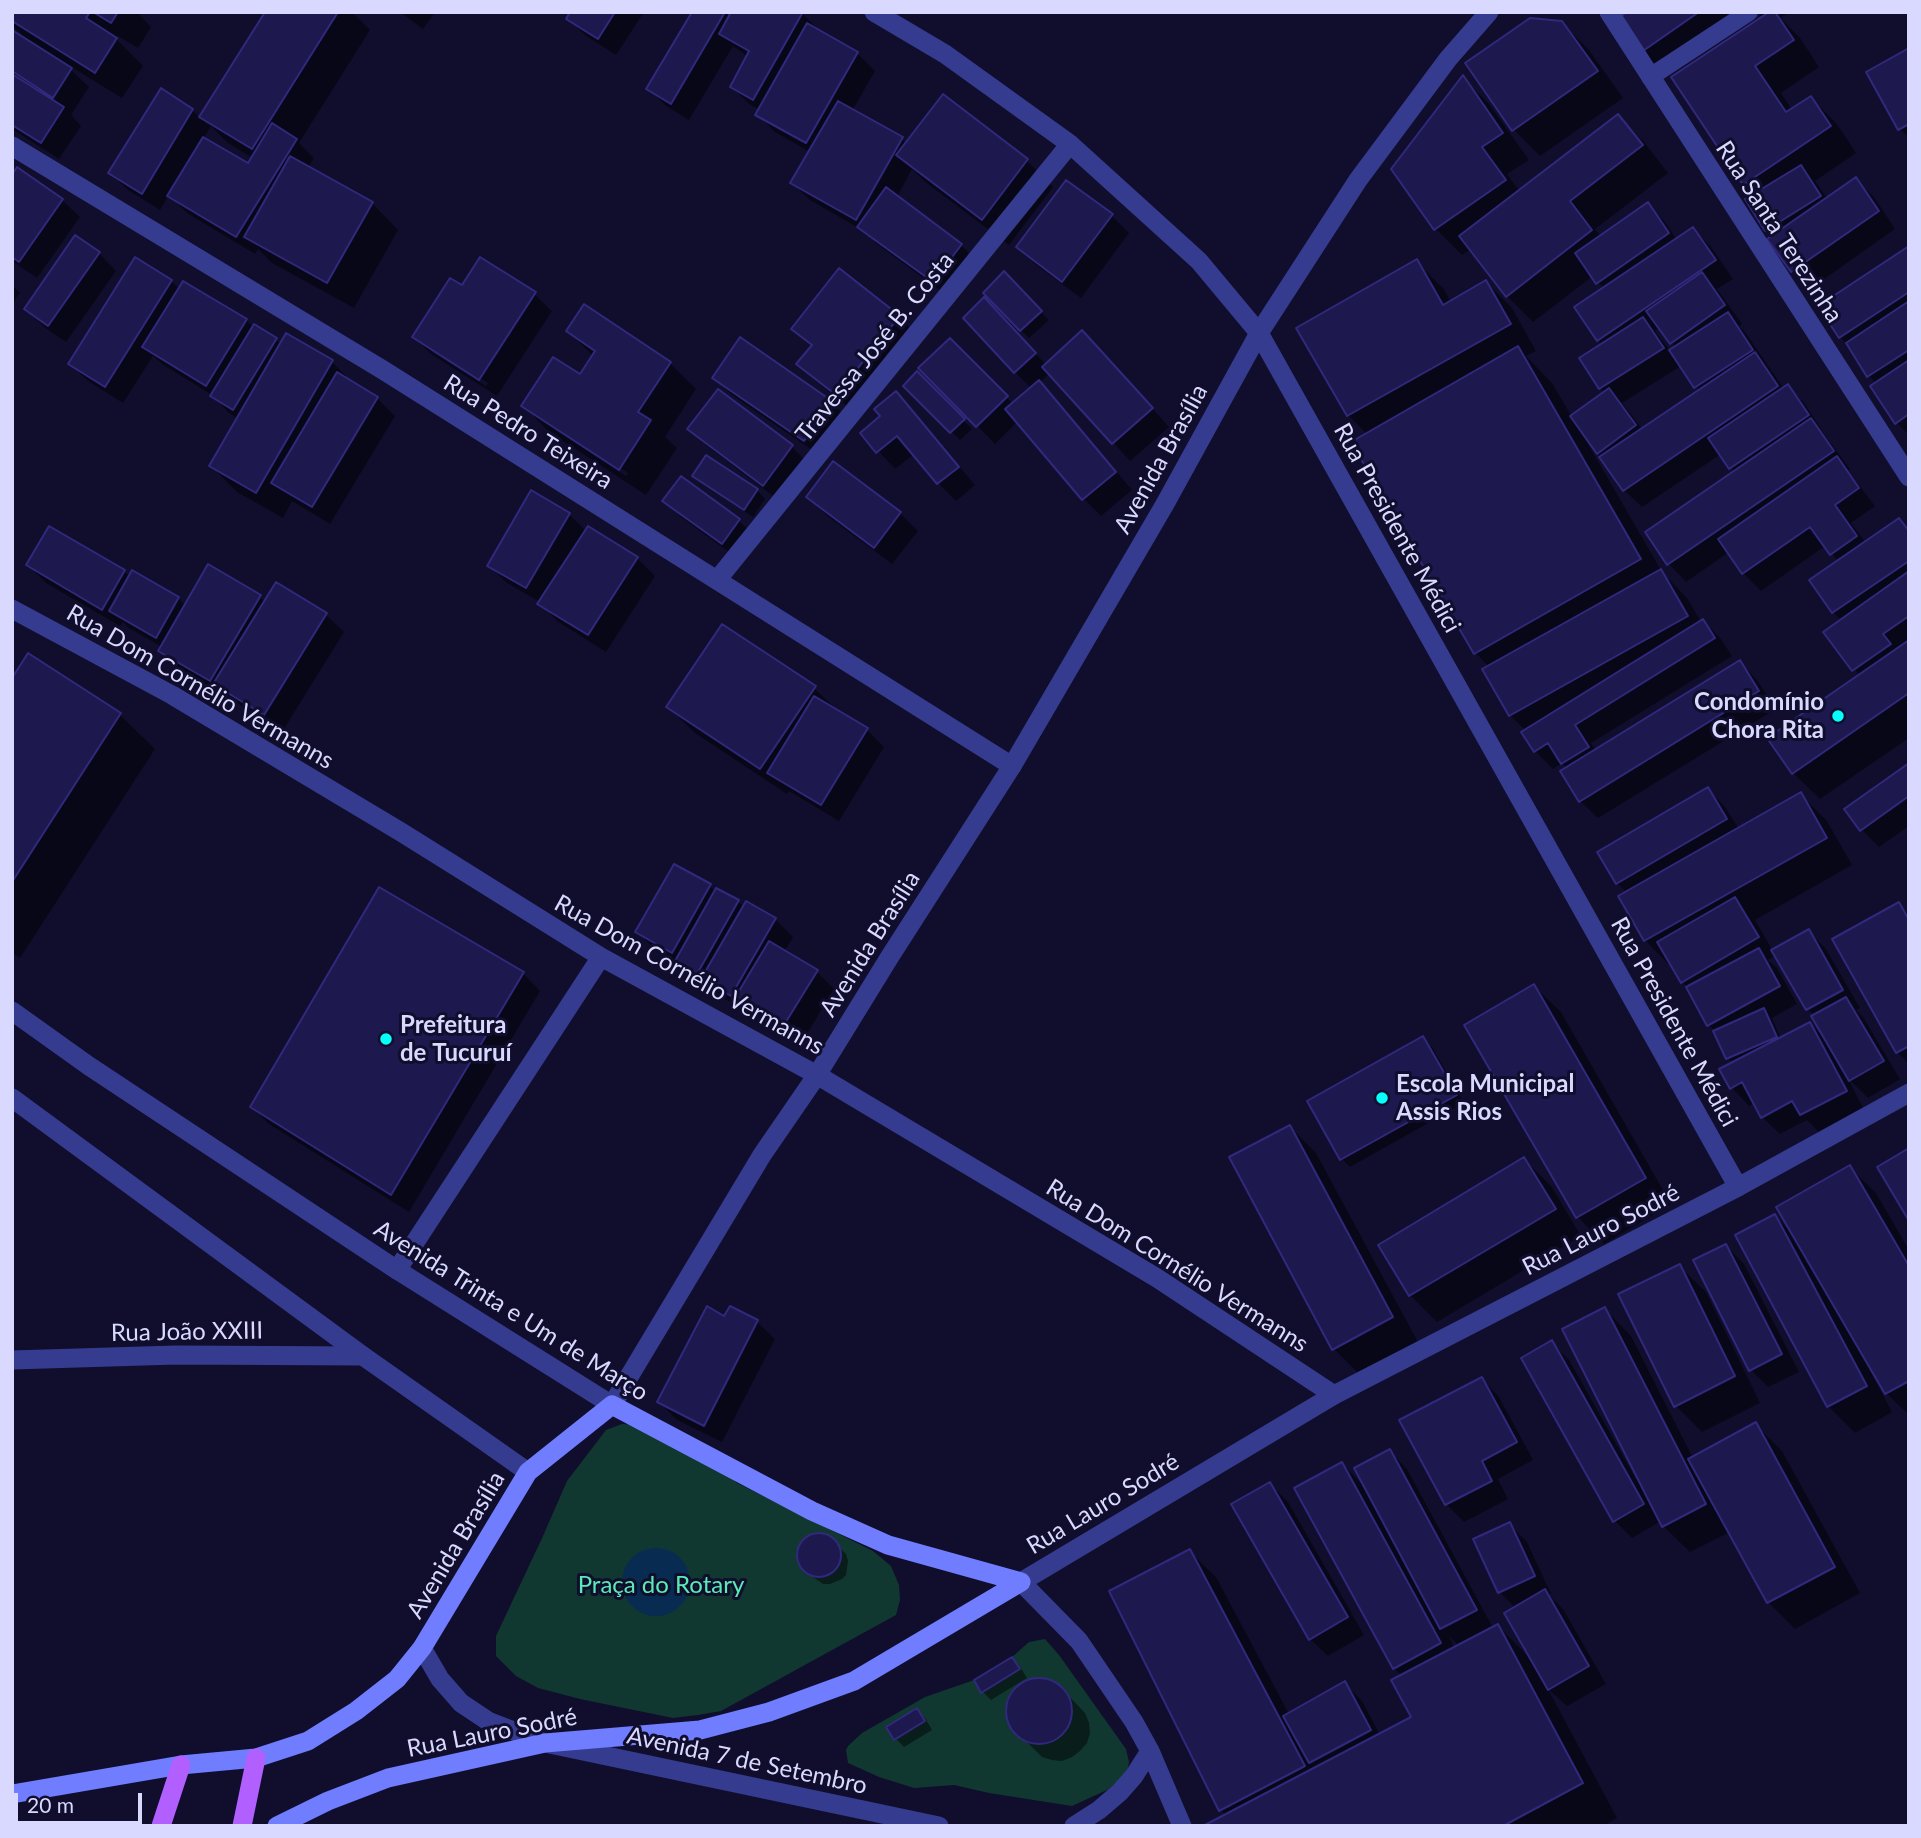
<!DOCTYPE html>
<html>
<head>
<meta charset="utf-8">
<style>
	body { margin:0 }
	#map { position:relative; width:1921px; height:1838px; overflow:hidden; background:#100e2c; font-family:Lato,sans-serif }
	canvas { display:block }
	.frame { position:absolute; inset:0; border:14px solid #d9d9ff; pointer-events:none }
	.scale { position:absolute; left:14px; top:1793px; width:128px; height:32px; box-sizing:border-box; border:4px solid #d9d9ff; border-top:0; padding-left:9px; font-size:21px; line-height:24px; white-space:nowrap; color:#d9d9ff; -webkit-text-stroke:5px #100e2c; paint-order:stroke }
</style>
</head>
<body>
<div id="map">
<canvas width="1921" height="1838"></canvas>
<div class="frame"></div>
<div class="scale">20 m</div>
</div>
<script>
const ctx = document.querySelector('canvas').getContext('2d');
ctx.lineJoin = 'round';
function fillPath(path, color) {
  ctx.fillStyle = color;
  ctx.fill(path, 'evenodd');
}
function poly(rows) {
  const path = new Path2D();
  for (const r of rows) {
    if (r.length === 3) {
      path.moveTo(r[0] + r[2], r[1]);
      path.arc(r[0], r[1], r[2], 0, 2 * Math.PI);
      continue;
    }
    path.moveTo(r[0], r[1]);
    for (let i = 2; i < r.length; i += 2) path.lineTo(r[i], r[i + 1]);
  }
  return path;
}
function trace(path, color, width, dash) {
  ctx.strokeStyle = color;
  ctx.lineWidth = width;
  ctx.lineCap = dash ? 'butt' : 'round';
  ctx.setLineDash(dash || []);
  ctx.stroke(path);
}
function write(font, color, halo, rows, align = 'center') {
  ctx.font = font + ' Lato,sans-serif';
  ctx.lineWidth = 6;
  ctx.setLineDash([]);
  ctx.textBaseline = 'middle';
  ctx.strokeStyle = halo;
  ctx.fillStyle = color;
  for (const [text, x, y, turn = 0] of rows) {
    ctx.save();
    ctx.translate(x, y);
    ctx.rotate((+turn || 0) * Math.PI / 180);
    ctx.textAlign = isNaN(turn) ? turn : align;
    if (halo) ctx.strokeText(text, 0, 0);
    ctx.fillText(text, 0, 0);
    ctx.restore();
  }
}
fillPath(poly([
	[622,1424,665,1427,737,1483,873,1551,891,1566,899,1585,900,1600,896,1615,721,1711,698,1715,673,1718,580,1699,538,1688,516,1676,496,1656,496,1636,543,1536,567,1481,606,1430],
	[1045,1639,1059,1655,1126,1749,1129,1762,1127,1774,1119,1782,1107,1790,1072,1806,989,1793,954,1785,914,1788,879,1777,848,1763,846,1750,848,1746,862,1733,925,1697,977,1679,1012,1657,1029,1642]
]), '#113731');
fillPath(poly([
	[656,1582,34]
]), '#082b52');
fillPath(poly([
	[12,12,137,12,151,27,138,48,118,36,116,39,143,66,122,98,68,65,67,66,89,87,71,115,81,126,59,159,12,129,12,32,24,39,25,38,12,25],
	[267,12,352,12,370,30,299,143,314,158,308,168,372,203,398,230,354,308,272,263,258,249,255,254,187,213,169,195,160,210,128,190,110,173,192,110,200,118],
	[211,126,228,143,253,158,249,166,203,139],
	[400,12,435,12,423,29],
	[572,12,644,12,616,55,586,36,568,18],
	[694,12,801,12,820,31,857,53,875,71,852,111,902,139,906,143,943,97,1027,161,1053,187,1009,245,924,181,912,169,897,197,961,245,979,263,952,299,877,244,864,231,810,200,792,183,810,152,775,132,757,114,760,110,749,104,732,87,748,57,733,46,689,120,666,106,648,88],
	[1630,12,1742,12,1659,69,1641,51],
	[1757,12,1791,12,1780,18,1800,38,1819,67,1781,93,1792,110,1811,98,1837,124,1856,153,1815,181,1828,199,1856,180,1874,197,1895,229,1810,289,1792,271,1773,237,1767,230,1747,200,1755,195,1744,184,1674,77,1763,18],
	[1562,23,1589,50,1623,98,1540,156,1514,130],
	[1909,50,1909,138,1900,129],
	[1463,78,1489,104,1529,160,1507,174,1520,192,1618,116,1645,143,1668,173,1595,229,1601,236,1647,204,1665,222,1677,240,1693,229,1711,247,1733,279,1717,289,1742,324,1739,326,1745,332,1784,389,1788,386,1805,404,1824,434,1850,469,1848,471,1875,506,1851,523,1866,543,1899,520,1909,529,1909,738,1820,799,1793,773,1860,676,1826,632,1842,621,1833,612,1839,562,1825,546,1761,591,1743,573,1729,552,1686,582,1669,564,1647,533,1735,473,1721,454,1642,507,1624,490,1586,436,1584,437,1662,572,1687,598,1701,622,1703,621,1721,639,1732,656,1591,743,1596,751,1740,662,1757,680,1776,709,1598,818,1580,801,1567,768,1562,763,1553,769,1535,751,1526,731,1510,715,1489,667,1476,653,1354,443,1368,435,1348,415,1299,328,1416,262,1443,288,1451,302,1486,282,1512,308,1536,351,1526,356,1552,383,1572,417,1605,393,1600,388,1603,345,1598,340,1604,289,1593,276,1533,322,1507,296,1471,249,1462,255,1435,228],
	[1660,327,1676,348,1671,352,1655,331],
	[1681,366,1700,391,1643,430,1622,403],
	[12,178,62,200,80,217,37,278,12,261],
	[1112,216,1129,233,1081,298,1036,265,1018,247],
	[1909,248,1909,435,1896,422,1877,384,1869,376,1851,348,1840,337],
	[99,253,116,271,66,342,44,327,26,309],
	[136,259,171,281,180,289,184,283,246,320,254,328,276,339,281,345,332,362,356,386,377,398,395,416,330,524,292,501,283,518,237,492,211,466,238,419,229,413,212,395,162,364,153,356,123,403,88,381,70,364],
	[1004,274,1049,320,1029,338,985,293],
	[12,285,20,293,12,304],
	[463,287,534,294,552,311,497,396,431,354,414,337],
	[432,348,488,383,486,386,432,352],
	[899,317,916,334,854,412,816,381,798,364,812,347,793,329],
	[1002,317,1046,365,1100,350,1169,427,1130,461,1050,373,1039,383,1056,400,1132,490,1101,516,1084,499,1018,421,995,444,921,368,950,340,1013,404,1032,389,1015,372],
	[568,331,670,363,696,389,665,437,677,448,646,495,549,432,523,405,581,377,594,357],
	[551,423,628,473,626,476,551,427],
	[917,374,972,429,960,440,905,386],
	[714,378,831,402,849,420,822,457,732,395],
	[896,393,913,411,975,485,956,501,938,483,914,454,895,469,862,433,883,417],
	[690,429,792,447,809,464,781,502,707,446],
	[834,463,900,513,918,531,892,564,826,515,808,497],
	[695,475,757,490,765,499,753,517,703,484],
	[664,500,738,520,756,538,740,560,682,518],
	[569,514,586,531,637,558,655,576,606,652,557,621,540,602,507,583,489,566],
	[28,565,124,571,130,577,133,572,178,598,186,606,259,596,266,603,277,585,326,615,344,632,282,732,228,697,178,668,161,651,162,647,129,628,123,622,120,626,46,583],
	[29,656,120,715,155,749,20,958,12,953,12,682],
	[814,688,842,715,867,730,884,747,839,821,789,791,787,794,695,733,668,707],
	[1909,765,1909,826,1879,847,1861,829],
	[1708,789,1725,807,1739,829,1800,794,1827,821,1852,865,1755,920,1773,951,1808,931,1826,949,1860,1008,1856,1010,1863,1017,1900,1079,1868,1098,1848,1078,1863,1108,1819,1132,1807,1120,1780,1134,1762,1117,1755,1103,1749,1106,1732,1088,1733,1064,1728,1058,1716,1033,1709,1025,1687,987,1671,967,1645,940,1627,893,1617,883],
	[1776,955,1808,1009,1815,1017,1825,1038,1810,1024,1781,1039,1772,1018,1797,1004,1777,968,1768,960],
	[710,886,716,892,738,901,744,907,775,919,793,937,784,952,817,972,834,989,802,1042,751,1009,749,1012,721,997,713,988,694,978,680,964,655,950,638,932],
	[1899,904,1909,915,1909,1064,1897,1052],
	[523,973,540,991,409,1212,269,1124,252,1107],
	[1534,986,1561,1012,1671,1204,1604,1244,1578,1217,1466,1025],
	[1423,1038,1432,1047,1464,1103,1350,1167,1342,1159],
	[1290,1127,1316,1153,1419,1344,1360,1375,1334,1349],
	[1524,1159,1551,1186,1581,1236,1437,1322,1410,1295],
	[1849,1167,1876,1193,1909,1250,1909,1415,1886,1393,1872,1369,1870,1370,1892,1412,1855,1433,1828,1406,1775,1216,1792,1233],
	[1726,1246,1744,1264,1799,1372,1768,1387,1751,1370],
	[1679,1266,1706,1292,1760,1403,1702,1432,1676,1406],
	[731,1308,757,1322,775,1339,722,1442,677,1420,659,1402,725,1318],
	[1605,1309,1631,1336,1693,1458,1755,1424,1782,1451,1860,1593,1795,1629,1768,1602,1730,1532,1690,1552,1663,1526,1661,1521,1632,1538,1614,1520,1551,1342,1569,1360,1636,1479,1639,1477],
	[1482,1379,1499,1397,1533,1460,1498,1479,1508,1499,1464,1522,1446,1504],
	[1390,1451,1407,1469,1493,1628,1498,1626,1530,1658,1516,1609,1500,1592,1509,1524,1527,1542,1551,1594,1549,1595,1563,1609,1606,1684,1567,1706,1548,1689,1617,1818,1603,1826,1207,1826,1226,1815,1221,1810,1189,1551,1216,1577,1289,1714,1345,1684,1362,1701,1380,1735,1413,1717,1402,1676,1394,1668,1342,1464,1365,1487],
	[1449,1636,1459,1646,1455,1649],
	[1270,1484,1288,1502,1364,1635,1328,1656,1310,1639],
	[819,1535,826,1536,837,1545,846,1554,848,1561,846,1575,842,1579,830,1584,823,1584,813,1577,800,1563,800,1550,807,1540],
	[1012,1659,1020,1667,1027,1678,991,1700,983,1692],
	[1041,1679,1051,1681,1060,1687,1085,1713,1089,1723,1090,1733,1087,1743,1080,1751,1072,1757,1062,1761,1052,1760,1042,1757,1016,1731,1010,1722,1009,1701,1014,1692,1021,1685,1031,1680],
	[917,1710,925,1718,932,1730,904,1747,896,1739]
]), '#0007');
const building = poly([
	[12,12,90,12,86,18,117,38,95,73,12,21,12,12],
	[93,12,118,12,111,23,93,12],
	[265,12,338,12,252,149,199,117,265,12],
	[570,12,615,12,598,39,566,19,570,12],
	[692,12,725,12,671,104,646,89,692,12],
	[731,12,803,12,753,100,730,87,749,51,719,34,731,12],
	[1627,12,1699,12,1640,53,1617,19,1627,12],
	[1769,12,1775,12,1794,40,1755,66,1786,112,1811,96,1831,126,1743,185,1671,77,1769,12],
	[1530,18,1562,21,1598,71,1512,131,1465,63,1530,18],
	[807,23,858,52,806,143,755,115,807,23],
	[12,30,72,68,53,98,12,71,12,30],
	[1909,48,1909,124,1898,130,1866,72,1909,48],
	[12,74,64,107,41,143,12,125,12,74],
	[1463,75,1503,133,1482,147,1506,180,1434,230,1391,169,1463,75],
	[161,88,193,109,142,194,108,173,161,88],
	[943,94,1028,159,982,220,896,155,943,94],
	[838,101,903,137,856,220,790,183,838,101],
	[1618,114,1643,145,1570,201,1592,230,1506,297,1459,236,1618,114],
	[272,123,297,139,236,237,167,196,203,137,248,163,272,123],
	[290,156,373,202,327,283,244,237,290,156],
	[1801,165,1821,196,1765,231,1745,199,1801,165],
	[17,167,63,199,19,262,12,257,12,175,17,167],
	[1856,177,1879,211,1791,272,1767,239,1856,177],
	[1066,180,1113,214,1062,282,1016,247,1066,180],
	[886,187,962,244,933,282,857,227,886,187],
	[1648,202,1669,233,1596,284,1575,253,1648,202],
	[1693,227,1716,260,1597,341,1574,307,1693,227],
	[75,235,100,252,48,326,24,309,75,235],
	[1909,246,1909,292,1839,338,1818,306,1909,246],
	[135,257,172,280,105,387,68,364,135,257],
	[480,257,536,292,479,380,412,337,450,278,462,285,480,257],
	[1417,259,1443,305,1486,280,1511,324,1347,416,1296,328,1417,259],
	[839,268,900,316,836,395,796,364,812,345,791,329,839,268],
	[1004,271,1042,311,1020,331,983,293,1004,271],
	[1702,272,1725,305,1670,344,1646,311,1702,272],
	[183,281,247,319,206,386,142,347,183,281],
	[984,297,1036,353,1014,373,963,318,984,297],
	[1909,301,1909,350,1867,377,1846,343,1909,301],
	[584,304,671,362,638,412,651,420,619,470,521,406,553,357,580,374,595,351,566,331,584,304],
	[1728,312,1753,350,1694,388,1669,350,1728,312],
	[1643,317,1664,348,1599,389,1579,358,1643,317],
	[254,324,277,338,233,410,210,396,254,324],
	[1082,330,1153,408,1112,444,1042,367,1082,330],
	[286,333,333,360,256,493,209,466,286,333],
	[740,337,832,401,804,441,712,378,740,337],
	[950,338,1008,396,976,427,918,368,950,338],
	[1518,346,1641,559,1474,654,1351,442,1518,346],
	[1755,352,1778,386,1623,491,1599,457,1755,352],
	[1909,360,1909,414,1895,424,1870,386,1909,360],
	[917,371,965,419,950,433,903,386,917,371],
	[337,372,378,397,312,507,271,483,337,372],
	[1039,380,1116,472,1082,500,1005,409,1039,380],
	[1788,384,1809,415,1729,469,1708,438,1788,384],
	[1609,388,1636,425,1597,454,1570,416,1609,388],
	[718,389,793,445,763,486,687,429,718,389],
	[896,391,959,467,937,484,897,436,876,453,860,433,880,416,874,409,896,391],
	[1811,418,1834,451,1667,565,1645,532,1811,418],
	[706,455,758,489,744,510,692,476,706,455],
	[1837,456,1859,488,1835,505,1857,536,1830,555,1810,527,1742,574,1718,539,1837,456],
	[833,461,901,512,874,548,806,497,833,461],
	[681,476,740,519,722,544,662,501,681,476],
	[531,490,570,513,526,588,487,566,531,490],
	[1899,518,1909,531,1909,561,1832,613,1809,580,1899,518],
	[49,526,125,570,102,610,26,565,49,526],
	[588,526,638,557,588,635,537,604,588,526],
	[208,564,261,595,210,681,158,651,208,564],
	[1661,569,1688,616,1509,716,1482,669,1661,569],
	[132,570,179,597,156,638,109,611,132,570],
	[1909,571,1909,616,1883,634,1891,644,1852,671,1823,632,1909,571],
	[276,582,327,613,264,715,213,684,276,582],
	[1703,619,1715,638,1575,725,1589,747,1561,764,1548,743,1534,752,1521,732,1703,619],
	[722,624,816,686,760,769,666,707,722,624],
	[1909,640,1909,693,1792,774,1767,738,1909,640],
	[28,653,121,713,12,882,12,678,28,653],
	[1740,660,1759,691,1579,802,1560,771,1740,660],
	[814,696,868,728,821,805,767,773,814,696],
	[1909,763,1909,796,1860,831,1844,809,1909,763],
	[1708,787,1727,819,1616,884,1597,852,1708,787],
	[1801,792,1827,838,1644,941,1618,896,1801,792],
	[674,864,711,884,672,953,635,932,674,864],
	[379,887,524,972,391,1195,250,1107,379,887],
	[716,888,739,900,697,974,675,961,716,888],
	[1735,897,1759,937,1681,983,1657,942,1735,897],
	[746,901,776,918,731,996,701,979,746,901],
	[1899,902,1909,920,1909,1046,1896,1053,1832,939,1899,902],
	[1809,929,1843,990,1806,1010,1771,950,1809,929],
	[769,941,818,970,784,1025,736,996,769,941],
	[1759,948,1780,986,1707,1026,1686,987,1759,948],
	[1534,984,1646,1178,1576,1218,1464,1025,1534,984],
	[1846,997,1884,1061,1849,1081,1811,1016,1846,997],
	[1764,1008,1777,1037,1726,1059,1713,1031,1764,1008],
	[1810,1022,1847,1091,1800,1115,1792,1101,1761,1118,1742,1082,1730,1089,1719,1069,1810,1022],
	[1423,1036,1457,1095,1340,1160,1307,1101,1423,1036],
	[1290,1125,1393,1317,1332,1350,1229,1157,1290,1125],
	[1909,1148,1909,1221,1877,1167,1909,1148],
	[1524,1157,1556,1209,1409,1296,1378,1245,1524,1157],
	[1850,1165,1909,1266,1909,1381,1885,1394,1776,1207,1850,1165],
	[1775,1214,1867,1386,1827,1407,1735,1235,1775,1214],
	[1726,1244,1782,1354,1749,1371,1693,1260,1726,1244],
	[1680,1264,1735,1376,1674,1407,1618,1294,1680,1264],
	[707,1306,724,1316,730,1306,758,1320,704,1426,657,1402,707,1306],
	[1605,1307,1706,1504,1662,1527,1562,1329,1605,1307],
	[1552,1340,1644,1504,1613,1522,1521,1358,1552,1340],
	[1482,1377,1517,1442,1482,1461,1492,1481,1445,1505,1399,1420,1482,1377],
	[1756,1422,1835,1567,1767,1603,1688,1459,1756,1422],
	[1390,1449,1477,1610,1440,1629,1354,1468,1390,1449],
	[1342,1462,1441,1643,1393,1669,1294,1488,1342,1462],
	[1270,1482,1348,1617,1309,1640,1231,1504,1270,1482],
	[1510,1522,1535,1576,1498,1593,1473,1539,1510,1522],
	[819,1555,22],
	[1190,1549,1305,1766,1219,1811,1109,1591,1190,1549],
	[1545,1589,1589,1666,1548,1690,1504,1613,1545,1589],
	[1498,1624,1583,1783,1503,1826,1203,1826,1411,1717,1391,1680,1498,1624],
	[1012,1657,1020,1669,981,1693,974,1680,1012,1657],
	[1039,1711,33],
	[1345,1681,1371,1730,1309,1763,1283,1716,1345,1681],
	[917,1708,925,1721,894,1740,886,1727,917,1708]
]);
fillPath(building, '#1d194f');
trace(building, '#30297d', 2);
trace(poly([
	[1650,77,1749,12]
]), '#353c8f', 18);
trace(poly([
	[874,12,945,54,1070,144,1199,261,1259,333,1738,1187],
	[1609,12,1909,477],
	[12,146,383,370,1012,766],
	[717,580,1070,144],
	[12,609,172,695,401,832,601,957,817,1075,1157,1278,1334,1395],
	[397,1270,601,957],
	[12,1360,176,1355,363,1356]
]), '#353c8f', 19);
trace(poly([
	[12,1011,89,1066,397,1270,612,1405,762,1155,817,1075,889,958,1012,766,1165,504,1259,333,1358,180,1448,59,1489,12],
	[12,1098,363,1356,528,1472],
	[422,1648,440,1679,461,1703,488,1721,545,1743,939,1826],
	[1074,1826,1099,1810,1120,1792,1134,1776,1150,1751],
	[1182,1826,1150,1751,1134,1722,1079,1641,1021,1582,1334,1395,1738,1187,1909,1093]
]), '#353c8f', 19);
trace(poly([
	[12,1794,181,1765,256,1758,308,1741,356,1711,397,1679,422,1648,528,1472,612,1405,812,1511,888,1545,1021,1582],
	[277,1826,328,1801,388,1778,545,1743,700,1730,769,1712,854,1681,1021,1582]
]), '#707dff', 19);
trace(poly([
	[161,1826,181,1765],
	[242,1826,256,1758]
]), '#b160ff', 19);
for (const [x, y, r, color] of [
	[1838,716,7,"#05fffb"],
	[386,1039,7,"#05fffb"],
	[1382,1098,7,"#05fffb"]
]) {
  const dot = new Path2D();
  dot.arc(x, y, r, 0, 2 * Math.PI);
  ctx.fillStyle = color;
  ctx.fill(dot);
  trace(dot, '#100e2c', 2.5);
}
write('24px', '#d9d9ff', '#100e2c', [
	["Rua Santa Terezinha",1779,232,57],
	["Travessa José B. Costa",875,347,-51],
	["Rua Pedro Teixeira",528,432,32],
	["Avenida Brasília",1161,459,-61],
	["Rua Presidente Médici",1397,528,61],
	["Rua Dom Cornélio Vermanns",200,687,30],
	["Avenida Brasília",870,944,-58],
	["Rua Dom Cornélio Vermanns",689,975,29],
	["Rua Presidente Médici",1674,1022,61],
	["Rua Lauro Sodré",1601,1230,-27],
	["Rua Dom Cornélio Vermanns",1177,1266,32],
	["Avenida Trinta e Um de Março",511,1311,32],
	["Rua João XXIII",187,1332,-1],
	["Rua Lauro Sodré",1103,1504,-31],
	["Avenida Brasília",456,1545,-59],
	["Rua Lauro Sodré",492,1733,-11],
	["Avenida 7 de Setembro",747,1761,12]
]);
write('bold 24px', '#d9d9ff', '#100e2c', [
	["Condomínio",1824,702,"right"],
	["Chora Rita",1824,730,"right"],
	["Prefeitura",400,1025],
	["de Tucuruí",400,1053],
	["Escola Municipal",1396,1084],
	["Assis Rios",1396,1112]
], 'left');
write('24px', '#59ebb6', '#100e2c', [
	["Praça do Rotary",661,1585]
]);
</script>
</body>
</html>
